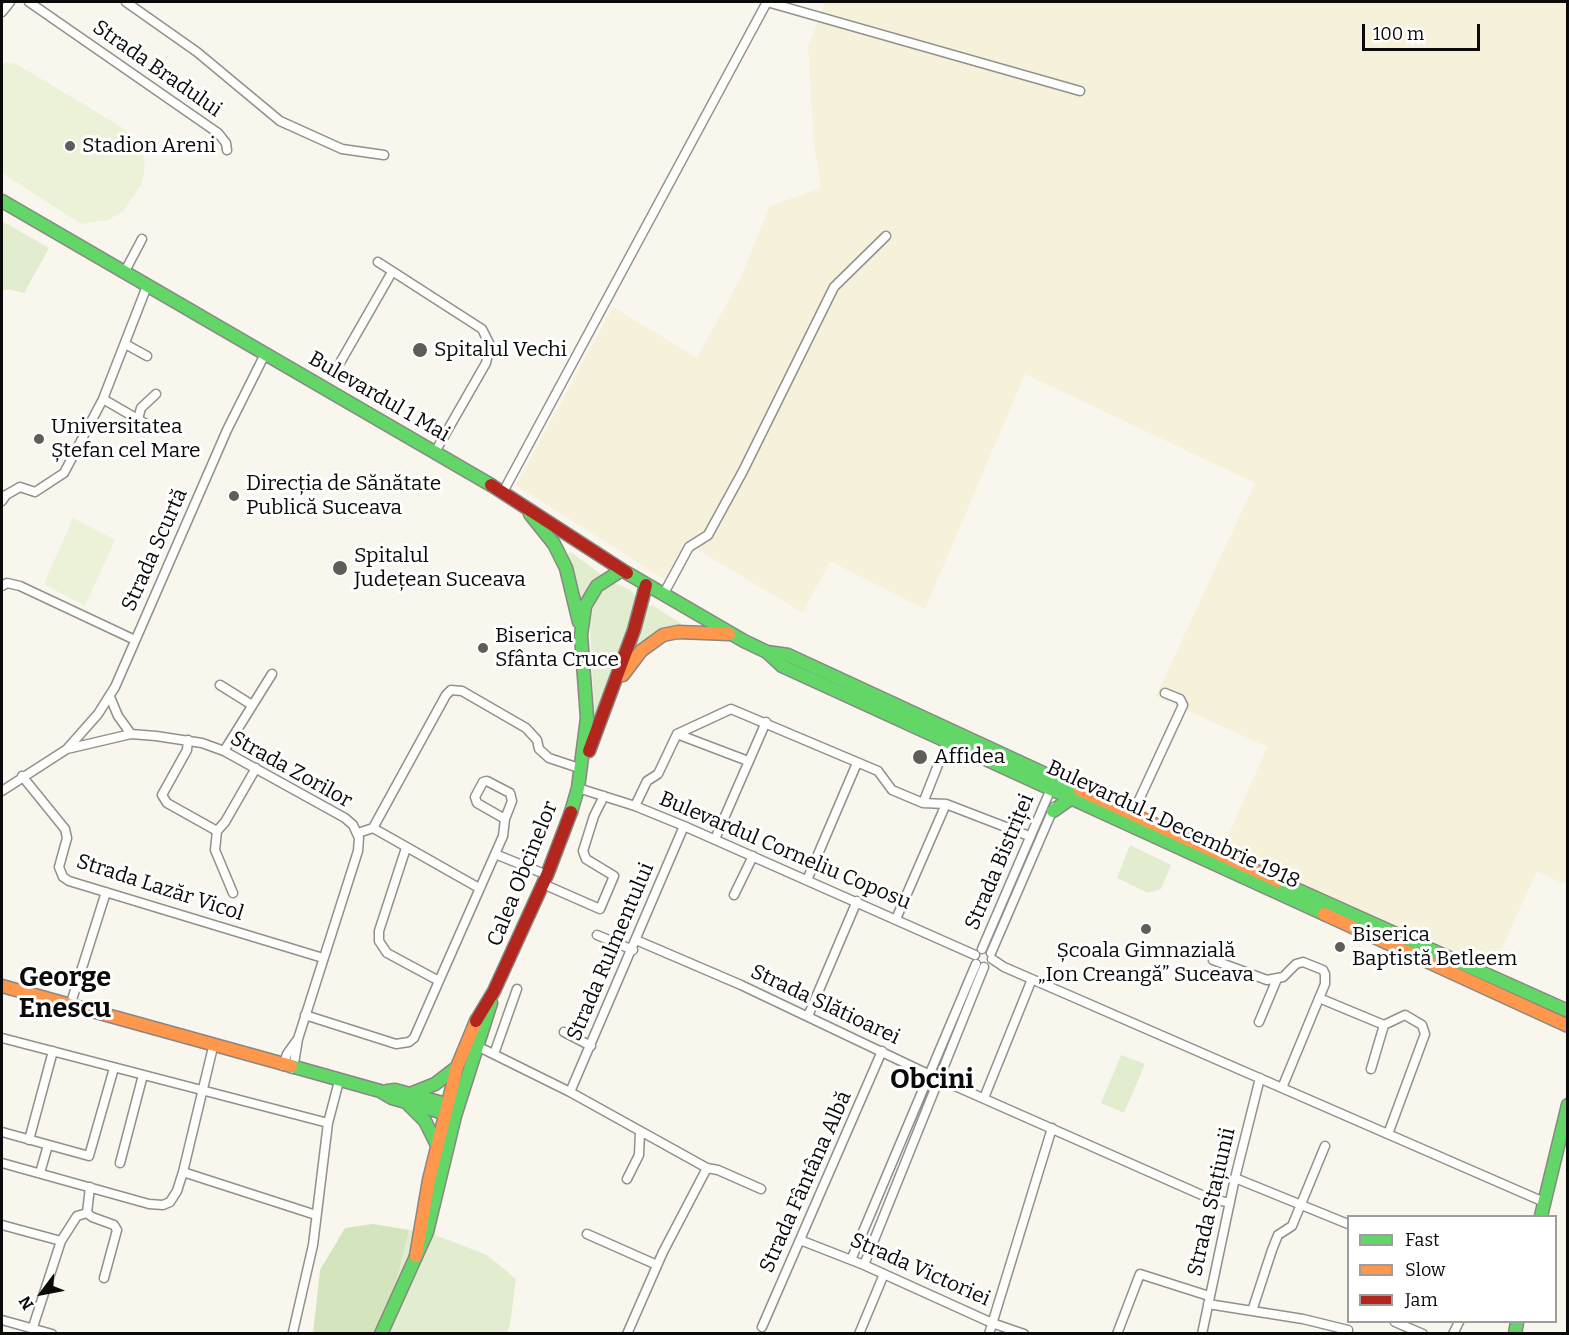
<!DOCTYPE html>
<html>
<head>
<meta charset="utf-8">
<style>
	body { margin:0 }
	#map { position:relative; width:1569px; height:1335px; overflow:hidden; background:#f9f6ee; font-family:Bitter,serif }
	canvas { display:block }
	.frame { position:absolute; inset:0; border:3px solid #0a0a0a; pointer-events:none }
	.legend { position:absolute; left:1347px; top:1215px; width:210px; height:108px; box-sizing:border-box; background:#fff; border:2px solid #9d9d9d; margin:0; padding:8px 10px; list-style:none; font-size:18px; color:#0a0a0a }
	.legend li { display:flex; align-items:center; gap:12px; height:30px }
	.legend b { width:30px; border:2px solid #9d9d9d }
	.north { position:absolute; left:12px; top:1263px; width:60px; height:60px; -webkit-text-stroke:4px #fff; paint-order:stroke; rotate:238deg; font-size:16px; font-weight:700; line-height:24px; text-align:center; color:#0a0a0a }
	.north::after { content:''; display:block; margin:auto; width:21px; height:27px; background:#0a0a0a; clip-path:polygon(50% 0,100% 100%,50% 72%,0 100%) }
	.scale { position:absolute; left:1362px; top:24px; width:118px; height:27px; box-sizing:border-box; border:3px solid #0a0a0a; border-top:0; padding-left:8px; font-size:18px; line-height:21px; white-space:nowrap; color:#0a0a0a; -webkit-text-stroke:4px #fff; paint-order:stroke }
</style>
</head>
<body>
<div id="map">
<canvas width="1569" height="1335"></canvas>
<div class="frame"></div>
<ul class="legend">
<li><b style="height:8px;background:#63d668"></b>Fast</li>
<li><b style="height:8px;background:#ff974d"></b>Slow</li>
<li><b style="height:8px;background:#b3261e"></b>Jam</li>
</ul>
<div class="north">N</div>
<div class="scale">100 m</div>
</div>
<script>
const ctx = document.querySelector('canvas').getContext('2d');
ctx.lineJoin = 'round';
function fillPath(path, color) {
  ctx.fillStyle = color;
  ctx.fill(path, 'evenodd');
}
function poly(rows) {
  const path = new Path2D();
  for (const r of rows) {
    path.moveTo(r[0], r[1]);
    for (let i = 2; i < r.length; i += 2) path.lineTo(r[i], r[i + 1]);
  }
  return path;
}
function trace(path, color, width, dash) {
  ctx.strokeStyle = color;
  ctx.lineWidth = width;
  ctx.lineCap = dash ? 'butt' : 'round';
  ctx.setLineDash(dash || []);
  ctx.stroke(path);
}
function write(font, color, halo, rows, align = 'center') {
  ctx.font = font + ' Bitter,serif';
  ctx.lineWidth = 6;
  ctx.setLineDash([]);
  ctx.textBaseline = 'middle';
  ctx.strokeStyle = halo;
  ctx.fillStyle = color;
  for (const [text, x, y, turn = 0] of rows) {
    ctx.save();
    ctx.translate(x, y);
    ctx.rotate((+turn || 0) * Math.PI / 180);
    ctx.textAlign = isNaN(turn) ? turn : align;
    if (halo) ctx.strokeText(text, 0, 0);
    ctx.fillText(text, 0, 0);
    ctx.restore();
  }
}
fillPath(poly([
	[825,2,1567,2,1567,878,1564,884,1537,871,1485,985,1219,857,1267,747,1156,696,1255,483,1025,374,925,609,830,561,803,613,686,543,664,579,516,485,613,307,697,358,740,279,770,206,821,188,814,146,808,47]
]), '#f5f1db');
fillPath(poly([
	[2,221,49,248,24,293,8,289,2,291],
	[571,552,602,575,580,601,565,555],
	[614,583,631,590,638,600,595,728,589,606,604,586],
	[652,605,688,628,676,628,625,666,646,606],
	[1130,845,1171,865,1161,889,1148,893,1117,878],
	[1121,1055,1145,1064,1124,1113,1101,1103],
	[409,1230,430,1233,487,1255,516,1279,510,1325,507,1333,379,1334,389,1313]
]), '#e2edcf');
fillPath(poly([
	[373,1224,409,1230,389,1313,379,1333,313,1334,320,1270,345,1228]
]), '#d4e4bd');
fillPath(poly([
	[2,62,16,64,120,126,135,139,143,154,145,168,141,185,123,211,108,220,81,224,2,173],
	[73,518,115,540,85,606,44,584]
]), '#ecf2d8');
const street = poly([
	[29,2,218,133,226,143,227,150],
	[126,2,197,52,280,121,342,149,384,155],
	[2,12,10,2],
	[378,262,482,329,490,345,486,363,435,452],
	[124,273,142,239],
	[127,345,147,356],
	[341,361,392,272],
	[103,399,153,428],
	[138,419,141,408,156,394],
	[503,492,767,2,1080,91],
	[2,501,6,495,20,487,35,492,64,473,103,399,147,286],
	[2,586,7,583,20,586,135,640],
	[663,595,689,547,708,535,743,471,834,287,886,236],
	[220,685,252,705],
	[110,697,118,716,131,734],
	[677,734,748,761],
	[188,740,187,750,162,795,167,803,217,831],
	[67,749,98,714,115,687,227,430,265,354],
	[224,751,272,674],
	[22,776,65,829,67,838,59,867,63,877,69,881,323,958],
	[578,788,635,806,684,826,975,955],
	[2,791,67,749,131,734,156,736,202,743,224,751,345,818,353,825,359,838,358,851,298,1039,293,1069],
	[923,803,947,742],
	[635,806,647,781,658,774,677,734,731,709,878,771,892,790,923,803,946,804,1029,836],
	[1132,815,1183,705,1180,699,1165,693],
	[373,828,479,888],
	[358,833,373,828,446,695,451,690,462,691,526,728,537,740,539,749,549,758,582,769],
	[715,839,766,722],
	[406,848,379,931,379,941,387,953,439,981,503,836,505,819,512,801,510,793,487,781,483,782,475,797,477,803,505,819],
	[495,854,547,875],
	[807,880,857,763],
	[543,884,600,909,614,876,586,859,583,851,594,816,604,796],
	[233,893,215,850,217,831,225,822,256,768],
	[734,895,753,856],
	[896,919,946,804],
	[597,935,633,950],
	[636,940,741,985,928,1074,1204,1196,1229,1203],
	[982,949,1053,784],
	[991,953,1054,807],
	[992,959,1004,967,1544,1202],
	[1213,960,1267,980,1283,977,1296,964,1303,962,1323,970,1325,974,1325,984,1282,1088],
	[1319,998,1384,1025],
	[70,1006,106,892],
	[305,1015,396,1044,409,1042,414,1038,439,981],
	[808,1016,857,901],
	[1259,1022,1277,979],
	[564,1032,591,1046],
	[2,1038,328,1123,339,1081],
	[477,1046,570,1092,707,1168,718,1170,761,1189],
	[494,1054,517,989],
	[283,1066,287,1054,297,1040],
	[1371,1069,1384,1025,1405,1015,1422,1025,1425,1034,1388,1134],
	[570,1092,684,826],
	[984,1098,1032,979],
	[2,1132,89,1156,114,1068],
	[29,1140,53,1051],
	[2,1163,149,1204,163,1205,170,1202,177,1191,183,1172,213,1047],
	[120,1163,143,1075],
	[183,1172,316,1215],
	[40,1173,48,1145],
	[1235,1178,1348,1224],
	[627,1179,639,1155,640,1132],
	[90,1187,87,1213,92,1217,114,1225,117,1230,104,1278],
	[2,1225,61,1241],
	[587,1234,657,1265],
	[800,1240,864,1265,992,1323,1024,1334],
	[851,1260,976,964],
	[864,1265,984,967],
	[1208,1304,1303,1319,1348,1330],
	[1252,1311,1272,1250,1278,1235,1292,1226,1325,1146],
	[2,1320,52,1334],
	[1395,1322,1423,1334],
	[33,1327,61,1241,77,1216,87,1213],
	[762,1327,882,1051],
	[293,1332,313,1245,328,1123],
	[627,1334,663,1252,707,1168],
	[859,1334,884,1274],
	[989,1334,1052,1128],
	[1117,1334,1140,1274,1209,1296],
	[1202,1334,1235,1178,1260,1078],
	[1453,1334,1459,1322]
]);
const fast = poly([
	[2,201,491,485],
	[530,514,554,544,566,568,579,622],
	[627,573,744,641,767,652,788,655,1080,790],
	[767,652,782,666,1324,914],
	[1053,811,1070,799],
	[571,812,578,788,587,718,581,635,585,606,597,586,622,570],
	[1278,881,1568,1011],
	[291,1066,380,1091,392,1098,454,1116],
	[387,1091,395,1090,457,1107],
	[410,1094,435,1084,456,1068],
	[405,1101,425,1121,437,1145],
	[1541,1216,1568,1105],
	[381,1334,427,1232,455,1116,491,1003],
	[1515,1334,1517,1322]
]);
const slow = poly([
	[623,675,641,651,663,635,678,632,729,634],
	[1080,790,1278,881],
	[1324,914,1568,1026],
	[2,986,291,1066],
	[416,1256,429,1180,457,1067,476,1021]
]);
const jam = poly([
	[491,485,627,573],
	[589,751,634,630,646,585],
	[476,1021,494,991,547,875,571,812]
]);
trace(street, '#92908d', 11);
trace(fast, '#888783', 15);
trace(slow, '#888783', 15);
trace(jam, '#888783', 15);
trace(street, '#fefefc', 8);
trace(fast, '#63d668', 12);
trace(slow, '#ff974d', 12);
trace(jam, '#b3261e', 12);
for (const [x, y, r, color] of [
	[70,146,6,"#5e5d5a"],
	[420,350,8,"#5e5d5a"],
	[39,439,6,"#5e5d5a"],
	[234,496,6,"#5e5d5a"],
	[340,568,8,"#5e5d5a"],
	[483,648,6,"#5e5d5a"],
	[920,757,8,"#5e5d5a"],
	[1146,929,6,"#5e5d5a"],
	[1340,947,6,"#5e5d5a"]
]) {
  const dot = new Path2D();
  dot.arc(x, y, r, 0, 2 * Math.PI);
  ctx.fillStyle = color;
  ctx.fill(dot);
  trace(dot, '#fff', 2);
}
write('21px', '#0a0a0a', '#fff', [
	["Strada Bradului",157,69,35],
	["Bulevardul 1 Mai",379,397,30],
	["Strada Scurtă",155,550,-66],
	["Strada Zorilor",291,770,29],
	["Bulevardul 1 Decembrie 1918",1173,825,25],
	["Bulevardul Corneliu Coposu",785,851,23],
	["Strada Bistriței",1000,862,-67],
	["Calea Obcinelor",523,874,-68],
	["Strada Lazăr Vicol",160,888,18],
	["Strada Rulmentului",611,952,-67],
	["Strada Slătioarei",825,1005,25],
	["Strada Fântâna Albă",806,1182,-66],
	["Strada Stațiunii",1212,1202,-77],
	["Strada Victoriei",920,1270,24]
]);
write('21px', '#0a0a0a', '#fff', [
	["Stadion Areni",82,146],
	["Spitalul Vechi",434,350],
	["Universitatea",51,427],
	["Ștefan cel Mare",51,451],
	["Direcția de Sănătate",246,484],
	["Publică Suceava",246,508],
	["Spitalul",354,556],
	["Județean Suceava",354,580],
	["Biserica",495,636],
	["Sfânta Cruce",495,660],
	["Affidea",934,757],
	["Biserica",1352,935],
	["Baptistă Betleem",1352,959],
	["Școala Gimnazială",1146,951,"center"],
	["„Ion Creangă” Suceava",1146,975,"center"]
], 'left');
write('bold 27px', '#0a0a0a', '#fff', [
	["George",65,978],
	["Enescu",65,1009],
	["Obcini",932,1080]
]);
</script>
</body>
</html>
